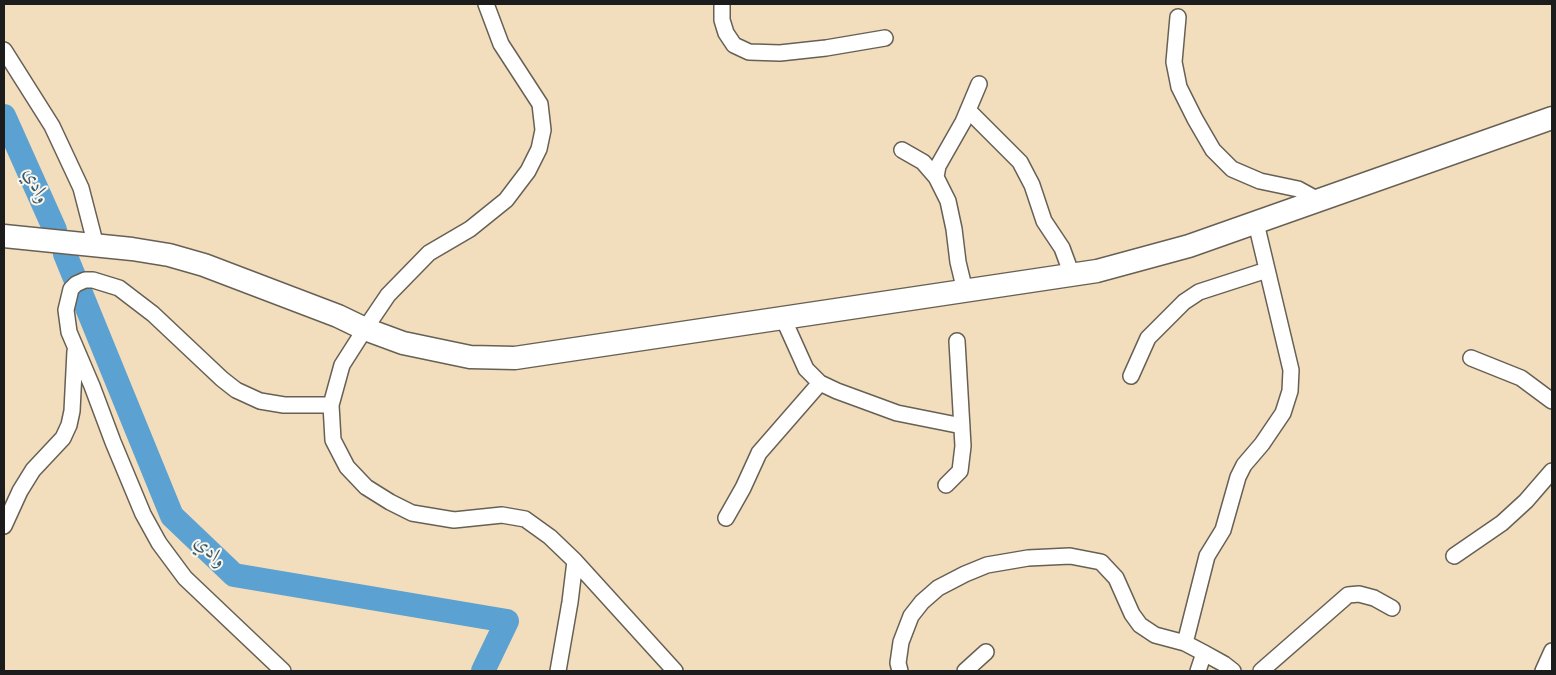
<!DOCTYPE html>
<html>
<head>
<meta charset="utf-8">
<style>
	body { margin:0 }
	#map { position:relative; width:1556px; height:675px; overflow:hidden; background:#f2ddbd; font-family:Alegreya,serif }
	canvas { display:block }
	.frame { position:absolute; inset:0; border:5px solid #1c1c1c; pointer-events:none }
</style>
</head>
<body>
<div id="map">
<canvas width="1556" height="675"></canvas>
<div class="frame"></div>
</div>
<script>
const ctx = document.querySelector('canvas').getContext('2d');
ctx.lineJoin = 'round';
function poly(rows) {
  const path = new Path2D();
  for (const r of rows) {
    path.moveTo(r[0], r[1]);
    for (let i = 2; i < r.length; i += 2) path.lineTo(r[i], r[i + 1]);
  }
  return path;
}
function trace(path, color, width, dash) {
  ctx.strokeStyle = color;
  ctx.lineWidth = width;
  ctx.lineCap = dash ? 'butt' : 'round';
  ctx.setLineDash(dash || []);
  ctx.stroke(path);
}
function write(font, color, halo, rows, align = 'center') {
  ctx.font = font + ' Alegreya,Amiri,serif';
  ctx.lineWidth = 4;
  ctx.setLineDash([]);
  ctx.textBaseline = 'middle';
  ctx.strokeStyle = halo;
  ctx.fillStyle = color;
  for (const [text, x, y, turn = 0] of rows) {
    ctx.save();
    ctx.translate(x, y);
    ctx.rotate((+turn || 0) * Math.PI / 180);
    ctx.textAlign = isNaN(turn) ? turn : align;
    if (halo) ctx.strokeText(text, 0, 0);
    ctx.fillText(text, 0, 0);
    ctx.restore();
  }
}
trace(poly([
	[4,116,55,230],
	[65,254,172,516,234,575,507,621,483,671]
]), '#5ba1d1', 24);
const street = poly([
	[486,4,501,44,540,104,543,130,539,149,528,171,506,200,470,229,429,253,388,295,365,329,342,365,331,405,333,440,347,467,366,487,390,502,412,513,454,520,502,515,525,519,550,537,575,561,675,671],
	[722,4,722,20,726,33,734,45,749,52,780,53,826,48,885,38],
	[1178,17,1174,62,1179,87,1195,119,1213,150,1232,169,1260,181,1298,189,1320,201],
	[4,50,52,126,81,188,96,246],
	[968,110,1020,162,1032,185,1044,221,1062,248,1072,275],
	[902,150,923,162,936,177,948,201,954,229,958,262,965,291],
	[936,177,938,166,963,122,979,84],
	[783,318,806,369,820,383,837,391,897,413,962,426],
	[1471,358,1521,378,1552,401],
	[1131,376,1148,338,1184,302,1199,292,1267,270],
	[946,485,960,471,963,446,957,341],
	[726,518,743,488,759,453,820,383],
	[4,526,20,491,33,470,63,438,69,425,72,411,75,351],
	[1454,556,1502,523,1526,501,1552,471],
	[1185,643,1207,556,1223,530,1238,477,1244,465,1262,444,1283,413,1290,391,1291,370,1256,223],
	[283,671,185,578,159,543,143,514,113,442,92,386,69,332,66,310,71,289,76,284,85,280,93,280,119,288,153,314,222,379,236,390,260,401,284,405,331,405],
	[558,671,570,602,575,561],
	[900,671,898,663,901,642,911,616,922,602,938,588,965,574,987,565,1028,558,1070,556,1101,562,1116,578,1132,614,1140,625,1155,635,1185,643,1204,653,1224,664,1233,671],
	[965,671,986,652],
	[1198,671,1204,653],
	[1261,671,1348,595,1359,594,1374,598,1392,608],
	[1543,671,1552,651]
]);
const secondary = poly([
	[4,236,132,249,169,255,204,265,338,316,365,329,403,343,470,357,515,358,1097,271,1189,246,1552,118]
]);
trace(street, '#676054', 18);
trace(secondary, '#676054', 25);
trace(street, '#fff', 15);
trace(secondary, '#fff', 22);
write('italic 20px', '#38586d', '#fbf7ec', [
	["وادي",36,186,66],
	["وادي",210,552,44]
]);
</script>
</body>
</html>
